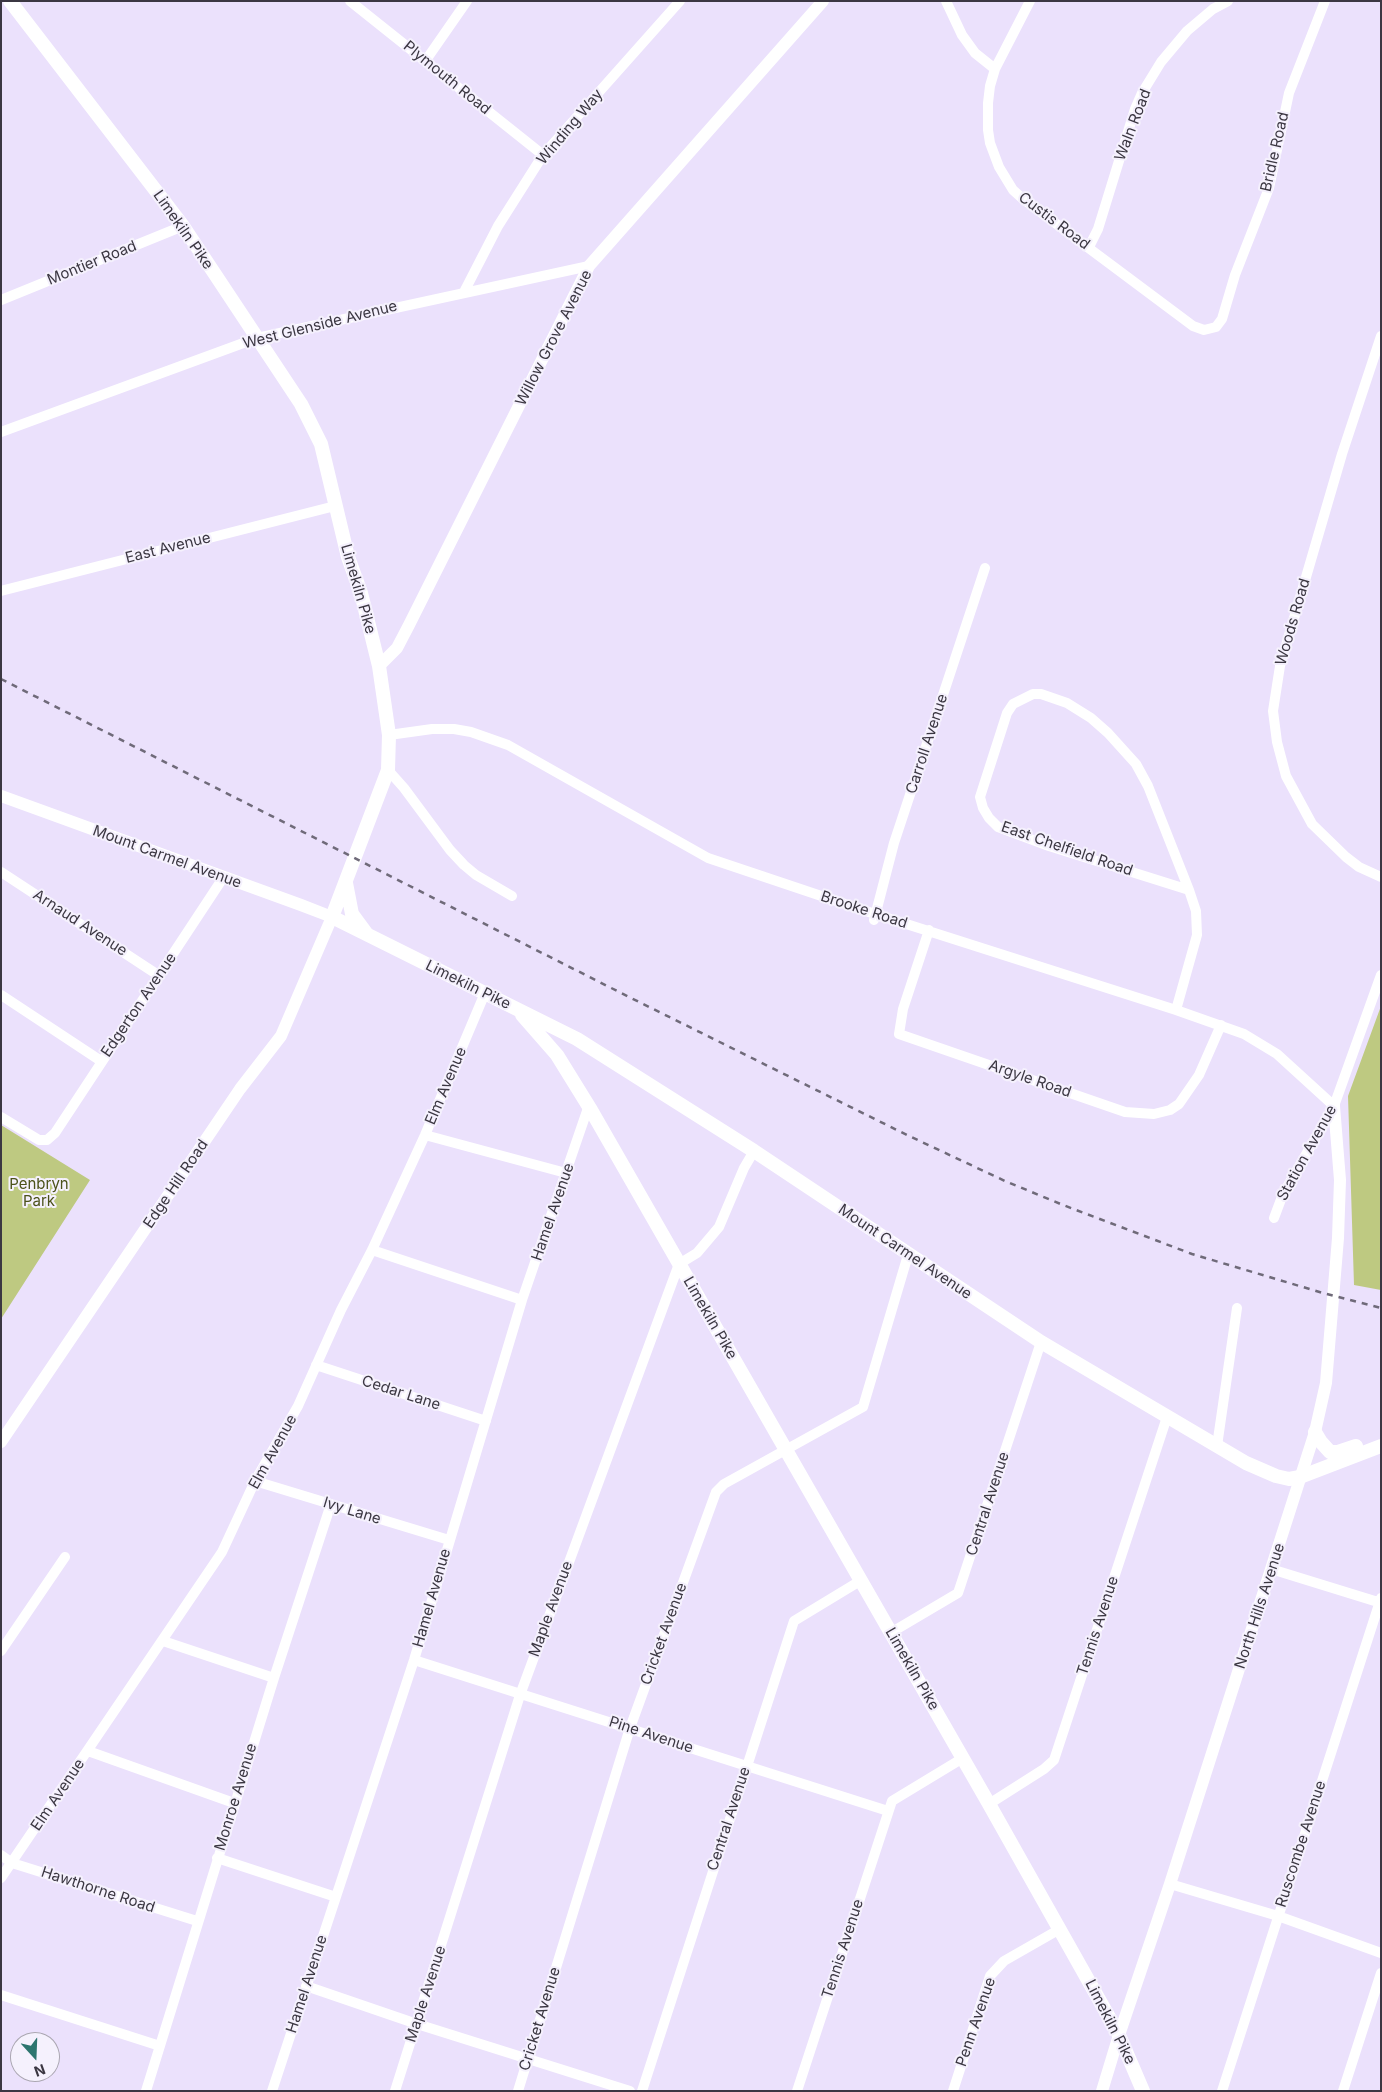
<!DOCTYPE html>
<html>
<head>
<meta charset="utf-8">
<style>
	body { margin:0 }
	#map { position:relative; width:1382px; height:2092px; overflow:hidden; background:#ebe1fc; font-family:Inter,sans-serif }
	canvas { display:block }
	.frame { position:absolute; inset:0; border:2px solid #3b3742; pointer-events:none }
	.north { position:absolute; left:10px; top:2032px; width:50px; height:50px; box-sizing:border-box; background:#f5f1fd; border:1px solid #aba7b2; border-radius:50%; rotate:160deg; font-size:14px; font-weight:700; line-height:20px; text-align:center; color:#3b3742 }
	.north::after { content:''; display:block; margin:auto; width:18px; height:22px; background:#2d756f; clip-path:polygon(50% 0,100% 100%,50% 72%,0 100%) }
</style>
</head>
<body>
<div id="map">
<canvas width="1382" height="2092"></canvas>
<div class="frame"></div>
<div class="north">N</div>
</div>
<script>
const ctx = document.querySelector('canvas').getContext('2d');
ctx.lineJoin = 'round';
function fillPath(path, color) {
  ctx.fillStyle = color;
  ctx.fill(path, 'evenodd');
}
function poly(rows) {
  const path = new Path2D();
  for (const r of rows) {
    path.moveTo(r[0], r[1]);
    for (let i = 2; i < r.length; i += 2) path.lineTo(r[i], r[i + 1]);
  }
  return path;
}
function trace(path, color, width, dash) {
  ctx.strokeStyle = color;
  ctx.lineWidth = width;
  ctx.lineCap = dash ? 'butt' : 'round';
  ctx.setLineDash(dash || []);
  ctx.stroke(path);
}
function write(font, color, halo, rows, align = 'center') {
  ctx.font = font + ' Inter,sans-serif';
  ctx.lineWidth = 4;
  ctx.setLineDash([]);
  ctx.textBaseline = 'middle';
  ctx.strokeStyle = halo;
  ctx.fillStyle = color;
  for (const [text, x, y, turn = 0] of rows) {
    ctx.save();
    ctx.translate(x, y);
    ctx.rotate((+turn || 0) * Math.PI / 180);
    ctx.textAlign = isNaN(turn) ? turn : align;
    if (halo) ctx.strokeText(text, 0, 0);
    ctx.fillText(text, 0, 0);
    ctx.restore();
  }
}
fillPath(poly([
	[1381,1006,1381,1290,1354,1285,1348,1096],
	[1,1125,90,1180,1,1319]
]), '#bec981');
trace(poly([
	[350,1,543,155],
	[946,1,962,35,975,53,995,69],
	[1030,1,995,69,990,86,988,103,988,130,990,143,999,167,1013,190,1023,199,1193,326,1204,330,1216,327,1222,319,1235,275,1269,188,1289,93,1325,1],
	[426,60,467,1],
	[1089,247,1098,229,1135,109,1142,93,1161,62,1187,31,1213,9,1228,1],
	[464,292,498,226,543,155,680,1],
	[1,300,183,226],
	[1381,336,1342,454,1280,666,1273,711,1277,742,1286,776,1312,824,1346,857,1359,867,1381,877],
	[1,432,257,338,589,266],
	[1,591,335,506],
	[389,735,432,729,454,729,471,732,508,745,708,858,875,914,1176,1010,1244,1034,1277,1054,1334,1106],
	[388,770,404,788,450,850,464,865,476,875,512,896],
	[1,872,158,975],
	[874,920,894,843,985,568],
	[929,930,903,1009,899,1034,1125,1112,1154,1114,1170,1110,1179,1104,1199,1075,1221,1025],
	[1,995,101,1061],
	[1176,1010,1197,935,1196,911,1189,890,1148,786,1136,764,1108,733,1091,718,1067,703,1041,694,1033,694,1013,704,1007,713,980,797,983,808,989,818,998,827,1049,846,1189,890],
	[1,1117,39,1140,47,1140,55,1133,223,878],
	[425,1135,566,1173],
	[1274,1218,1283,1194,1334,1106,1381,975],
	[372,1250,522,1300],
	[316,1365,486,1421],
	[1217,1446,1237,1308],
	[255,1481,449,1540],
	[1271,1569,1381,1603],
	[892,1632,958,1593,1041,1342],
	[163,1641,274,1678],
	[1,1651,65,1557],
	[414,1660,888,1811],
	[88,1751,234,1803],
	[989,1804,1044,1769,1054,1760,1167,1417],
	[1,1855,12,1863,197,1921],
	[217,1858,336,1897],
	[1,1878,222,1552,255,1481,298,1406,341,1310,372,1250,425,1135,485,993],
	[1170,1884,1278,1916,1381,1953],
	[306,1986,417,2024,630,2091],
	[1,1995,160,2046],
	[146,2091,274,1678,331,1504],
	[272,2091,414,1660,522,1300,589,1105],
	[395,2091,520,1695,679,1264,697,1253,719,1227,744,1168,754,1151],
	[518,2091,630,1728,716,1492,724,1484,863,1407,908,1255],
	[642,2091,794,1621,860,1581],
	[797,2091,892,1801,963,1758],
	[953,2091,990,1976,1004,1961,1060,1929],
	[1222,2091,1381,1598],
	[1343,2091,1381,1973]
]), '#fff', 10);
trace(poly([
	[379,666,397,648,409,625,589,266,823,1],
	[1,796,301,905,332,917,281,1036,240,1089,1,1442],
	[1102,2091,1119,2035,1170,1884,1315,1432,1326,1383,1338,1238,1340,1180,1334,1106]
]), '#fff', 12);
trace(poly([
	[10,1,183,226,301,404,321,444,348,557,361,593,379,666,389,735,388,770,332,917,577,1039,754,1151,1041,1342,1246,1463,1276,1476,1289,1479,1300,1477,1381,1446],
	[346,883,352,914,366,933],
	[522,1015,557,1055,591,1110,989,1804,1119,2035,1143,2091],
	[1315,1432,1321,1442,1330,1452,1338,1452,1356,1446]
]), '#fff', 14);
trace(poly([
	[1,679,629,997,907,1135,1005,1181,1063,1205,1192,1254,1323,1293,1381,1308]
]), '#6f6a79', 2.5, [6, 6]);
write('15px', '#3b3742', '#f5f1fd', [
	["Plymouth Road",447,78,39],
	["Waln Road",1133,125,-69],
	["Winding Way",570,127,-50],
	["Bridle Road",1275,152,-77],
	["Custis Road",1054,221,37],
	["Limekiln Pike",183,230,55],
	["Montier Road",92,263,-22],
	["West Glenside Avenue",320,325,-14],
	["Willow Grove Avenue",554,338,-63],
	["East Avenue",168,548,-14],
	["Limekiln Pike",358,589,74],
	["Woods Road",1293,622,-74],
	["Carroll Avenue",927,744,-72],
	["East Chelfield Road",1067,849,19],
	["Mount Carmel Avenue",167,857,20],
	["Brooke Road",864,910,18],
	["Arnaud Avenue",80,923,33],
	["Limekiln Pike",468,985,26],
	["Edgerton Avenue",139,1005,-56],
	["Argyle Road",1030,1079,19],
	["Elm Avenue",446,1086,-67],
	["Station Avenue",1307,1153,-61],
	["Edge Hill Road",176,1184,-56],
	["Hamel Avenue",553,1212,-71],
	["Mount Carmel Avenue",905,1252,34],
	["Limekiln Pike",710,1318,60],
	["Cedar Lane",401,1393,18],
	["Elm Avenue",273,1452,-61],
	["Central Avenue",988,1504,-72],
	["Ivy Lane",352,1511,17],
	["Hamel Avenue",432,1598,-74],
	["North Hills Avenue",1260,1606,-72],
	["Maple Avenue",551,1609,-70],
	["Tennis Avenue",1098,1626,-72],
	["Cricket Avenue",664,1634,-70],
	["Limekiln Pike",912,1669,60],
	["Pine Avenue",651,1735,18],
	["Elm Avenue",58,1795,-56],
	["Monroe Avenue",236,1797,-73],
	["Central Avenue",729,1819,-72],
	["Ruscombe Avenue",1301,1844,-72],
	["Hawthorne Road",98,1890,18],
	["Tennis Avenue",843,1949,-72],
	["Hamel Avenue",307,1984,-72],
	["Maple Avenue",426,1994,-72],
	["Cricket Avenue",540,2019,-73],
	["Penn Avenue",976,2022,-71],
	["Limekiln Pike",1110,2022,63]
]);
write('15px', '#4c521a', '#f5f1fd', [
	["Penbryn",39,1184],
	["Park",39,1201]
]);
</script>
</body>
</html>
